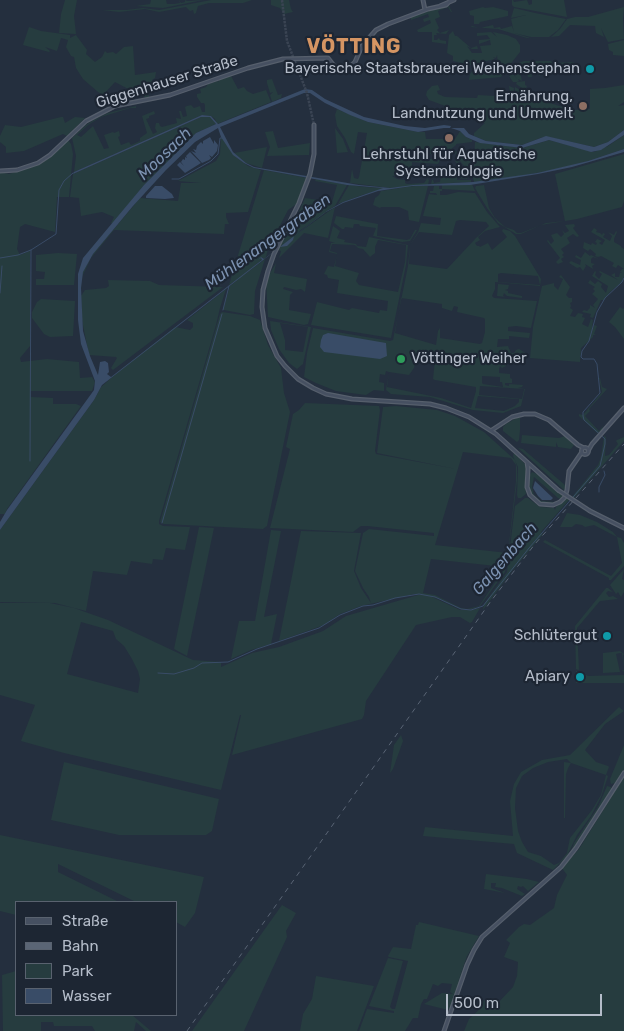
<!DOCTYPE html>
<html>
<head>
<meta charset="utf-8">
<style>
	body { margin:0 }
	#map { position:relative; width:624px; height:1031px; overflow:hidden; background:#242f3e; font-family:Rubik,sans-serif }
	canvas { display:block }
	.legend { position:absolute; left:15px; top:901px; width:162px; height:115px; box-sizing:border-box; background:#1d2633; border:1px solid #59626f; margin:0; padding:6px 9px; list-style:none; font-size:15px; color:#b4bcc9 }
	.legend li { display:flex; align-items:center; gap:10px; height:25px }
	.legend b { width:25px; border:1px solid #59626f }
	.scale { position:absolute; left:446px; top:994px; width:156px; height:22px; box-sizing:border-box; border:2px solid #b4bcc9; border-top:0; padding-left:6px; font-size:15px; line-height:18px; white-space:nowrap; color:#b4bcc9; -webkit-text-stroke:4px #1d2633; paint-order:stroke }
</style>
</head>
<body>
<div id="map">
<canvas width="624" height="1031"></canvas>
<ul class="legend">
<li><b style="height:6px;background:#465061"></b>Straße</li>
<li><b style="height:6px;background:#5a6575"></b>Bahn</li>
<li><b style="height:14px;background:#263c3f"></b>Park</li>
<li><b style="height:14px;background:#394c67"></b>Wasser</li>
</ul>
<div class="scale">500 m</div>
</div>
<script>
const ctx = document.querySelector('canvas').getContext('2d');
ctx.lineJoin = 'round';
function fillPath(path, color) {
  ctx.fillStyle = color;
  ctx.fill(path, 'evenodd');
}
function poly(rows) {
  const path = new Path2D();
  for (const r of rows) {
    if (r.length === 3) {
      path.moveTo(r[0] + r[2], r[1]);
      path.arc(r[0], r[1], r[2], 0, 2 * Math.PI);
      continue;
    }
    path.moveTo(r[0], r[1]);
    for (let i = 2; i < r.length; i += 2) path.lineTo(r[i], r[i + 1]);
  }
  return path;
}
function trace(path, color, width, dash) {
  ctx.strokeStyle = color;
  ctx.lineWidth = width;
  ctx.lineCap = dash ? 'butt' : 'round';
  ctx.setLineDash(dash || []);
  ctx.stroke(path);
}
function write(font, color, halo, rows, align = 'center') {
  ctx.font = font + ' Rubik,sans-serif';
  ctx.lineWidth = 4.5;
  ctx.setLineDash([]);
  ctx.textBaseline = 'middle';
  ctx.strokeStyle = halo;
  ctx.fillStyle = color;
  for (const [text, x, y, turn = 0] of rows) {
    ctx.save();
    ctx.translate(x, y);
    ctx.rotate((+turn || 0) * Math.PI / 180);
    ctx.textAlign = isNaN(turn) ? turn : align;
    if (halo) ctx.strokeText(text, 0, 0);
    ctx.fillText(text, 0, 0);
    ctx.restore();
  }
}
fillPath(poly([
	[65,0,77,0,74,16,76,34,59,33,61,14],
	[151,0,166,0,167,4,174,4,180,3,179,0,181,3,185,2,185,0,187,1,203,0,163,8,136,6,150,4],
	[211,0,252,0,243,3,209,3,198,6,196,13,194,14,193,10,190,11,186,7,159,12,145,9,119,12,102,10,126,10,143,8,159,10],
	[271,0,289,0,291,9,293,12,284,14,280,8,271,5],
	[513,0,514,2,527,0,529,5,532,4,532,0,564,0,567,17,514,7,512,5,512,0],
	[444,6,449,6,452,12,451,12,448,7,438,11,440,17,435,19,439,28,437,30,440,33,449,30,446,34,436,33,437,35,434,35,434,40,437,40,439,38,440,40,446,41,446,44,432,42,432,32,418,32,417,30,431,23,430,20,424,22,423,19,429,17,428,14,411,20,411,17],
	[483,7,485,8,493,7,508,11,508,16,480,22,479,24,474,24,474,16,470,15,469,11],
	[624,7,623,19,624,39,608,42,601,28,604,37,596,33,595,26,570,25,559,36,551,37,560,29,567,19,575,17,588,17],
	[514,8,535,13,566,19,558,30,549,37,531,37,514,33,530,38,548,39,546,39,527,38,498,29,471,27,472,26,480,28,493,25,494,28,500,27,501,29,512,26,514,32,511,19,526,15,511,18],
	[29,27,41,31,70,35,70,38,76,35,87,50,86,54,95,62,102,57,105,51,107,53,113,52,116,54,124,47,133,46,135,75,156,72,155,78,152,80,155,88,147,87,148,91,145,91,146,96,149,95,149,97,145,98,141,88,135,88,132,91,115,82,103,95,98,92,83,79,76,68,74,57,71,56,66,47,68,40,61,38,57,51,45,47,50,51,49,52,23,45],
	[453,31,455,36,457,36,471,48,477,46,478,49,472,49,467,46,472,53,482,53,480,46,491,45,490,40,479,44,479,40,490,39,487,35,477,36,477,33,491,32,497,37,493,32,507,35,516,39,520,45,520,52,505,71,498,64,497,55,496,58,493,57,495,59,470,65,453,61,453,56,447,53,449,35],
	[624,40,624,56,613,55,613,52,609,50,608,44],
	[524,61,551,61,552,63,573,62,576,64,574,66,564,64,564,67,554,68,553,71,549,74,547,65,523,68,513,72,511,68,518,63],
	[494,65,501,68,504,72,501,77,469,80,470,74,473,70,480,70],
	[539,66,541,66,543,75,539,76,537,67,531,68,532,77,528,77,526,69,520,71,522,81,518,79,519,81,517,82,525,81,525,85,527,86,525,90,516,84,517,82,513,82,509,76,513,74,517,79,513,73,521,69],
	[231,76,238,89,244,87,247,91,253,94,266,90,271,102,217,124,215,119,211,116,202,115,74,172,76,156,72,138,86,125,94,120,108,113,136,106,136,108,130,108,101,117,88,125,77,135,81,137,93,126,104,149,109,148,104,135,113,132,114,133,119,131,120,136,118,137,121,145,129,142,131,145,140,141,140,138,147,133,142,116,154,111,155,114,149,116,149,118,146,119,153,134,157,132,155,128,156,123,159,123,160,126,162,127,177,123,176,118,181,119,179,111,181,111,183,117,187,116,185,107,187,106,191,105,194,108,200,106,202,112,205,112,205,105,204,103,201,103,197,97,197,94,201,93,200,89,206,87,208,84,218,81,219,82,219,80],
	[272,79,278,95,282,94,281,98,272,102,270,95,273,92,270,93,267,83,267,80],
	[438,85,440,90,437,91,438,94,445,97,477,98,478,95,495,96,495,99,498,102,502,94,506,95,507,91,510,92,509,86,514,88,513,94,515,92,515,87,530,96,542,96,543,101,573,110,590,109,590,89,605,88,624,85,624,102,618,106,624,105,624,130,608,142,594,147,549,137,543,137,522,145,486,141,474,136,474,133,485,123,483,123,475,117,429,100,426,95,427,91,432,86],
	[337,109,368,122,418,132,425,132,426,139,455,139,460,131,466,137,472,140,472,142,456,144,456,145,443,156,424,153,426,161,430,161,430,159,433,159,437,162,440,158,441,158,438,164,412,162,412,168,404,168,403,175,392,176,397,179,405,180,405,183,407,184,424,183,427,179,429,180,428,185,390,188,350,183,352,169,354,178,358,179,359,177,367,133,358,132,354,154,351,152,345,138,337,126,335,115],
	[61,117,63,117,65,123,75,117,85,118,67,136,63,134,24,151,6,153,6,147,0,142,0,136,5,125,21,127],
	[201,117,211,117,216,124,196,133,144,185,113,224,111,223,114,217,102,212,81,216,79,198,70,197,73,174],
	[335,128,343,139,348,152,337,153],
	[273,131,278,148,310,143,309,155,267,156,270,147,265,132],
	[624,135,624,149,588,161,553,170,519,176,474,182,473,178,475,142,522,148,549,140,594,152,608,146],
	[221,137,237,158,248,166,261,170,248,212,226,213,226,217,229,224,225,224,224,234,114,230,91,258,81,279,83,272,93,254,140,198,178,201,181,183,201,183,178,181,216,161,220,154],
	[68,140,71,144,73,154,69,197,57,197,55,232,25,224,20,227,17,249,20,255,30,251,30,346,20,358,21,362,47,359,79,362,80,378,92,377,95,382,92,391,30,391,31,397,53,398,53,404,76,404,81,406,7,509,5,514,0,514,0,172,9,174,39,164,49,157],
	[267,147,262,168,246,163,234,153],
	[456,151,457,154,468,153,468,155,470,155,472,153,470,157,471,176,467,177,467,179,458,178,458,174,460,173,463,178,466,177,464,170,458,172,458,169,456,169,456,166,459,170,464,169,464,166,460,161,457,164,455,161,458,157,454,152],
	[624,154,624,201,622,207,577,219,541,225,521,234,516,234,498,223,487,208,475,188,476,186,484,185,489,208,495,218,505,227,514,230,517,233,521,233,546,223,565,221,555,174],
	[264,170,307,178,298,203,288,210,268,249,266,257,264,259,261,257,260,258,258,259,261,258,262,260,241,277,265,259,255,291,254,314,250,315,224,310,223,309,230,286,240,278,229,285],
	[445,171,452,172,452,176,457,176,457,180,471,180,471,182,431,184,432,180,433,180,434,183,440,182,441,176,445,176],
	[316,179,347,185,335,206,301,230,294,236,292,240,294,236,335,207,328,238,304,233,279,258,281,251,278,250,286,233,292,228,305,198,332,202,337,185,315,181],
	[472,184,475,191,442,189,442,191,440,191,440,195,446,195,458,192,475,193,487,212,500,227,485,231,478,237,480,240,475,243,477,246,479,246,480,247,488,243,492,250,507,237,502,231,503,229,510,231,515,236,541,279,540,286,495,282,495,289,492,296,494,298,537,301,531,328,516,326,508,327,508,331,530,333,529,338,509,336,509,339,498,339,497,347,508,346,511,353,514,353,516,350,519,349,527,354,526,357,509,355,506,366,502,368,500,366,499,369,499,373,510,374,510,378,512,379,512,383,505,383,505,385,509,386,509,384,523,385,522,387,518,388,525,389,521,406,503,413,473,410,430,397,391,394,386,390,389,372,386,371,385,375,380,374,379,382,384,383,384,391,374,390,366,395,336,391,316,383,304,377,307,353,313,328,390,341,393,340,408,266,410,245,418,232,421,223,440,225,441,218,423,216,429,194,437,195,436,193,430,193,430,191,433,191,434,186,439,186,439,189,442,189,442,185],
	[460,220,486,222,489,226,476,238,447,269,409,264,410,245,419,232,452,235,456,221],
	[501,273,538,276,540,285,498,282,498,274],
	[401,298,442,304,442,308,452,311,454,306,458,307,457,312,484,318,485,319,485,332,482,343,480,344,440,338,440,328,438,331,436,345,395,333],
	[417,356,435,360,433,379,435,380,476,387,476,391,471,408,441,398,387,387,389,372,409,375,414,368],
	[482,376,500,377,500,382,502,382,503,387,483,384,482,383],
	[480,386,524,389,524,390,522,399,479,395],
	[478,396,516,399,519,399,519,402,515,406,504,411,475,408],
	[349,185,364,187,386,188,362,195,338,204],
	[412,186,428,186,419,222,409,220,408,211,399,207,381,207,380,208,373,205,375,198,379,195,381,191],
	[336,216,378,224,377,236,407,240,410,239,415,230,417,230,410,241,402,242,373,236,376,228,360,226,359,224,354,224,353,228,345,227,344,229,342,229,334,223],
	[574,224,575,226,573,228,579,236,577,237,573,234,567,238,570,243,561,249,564,253,562,255,564,257,561,259,563,262,558,264,556,262,560,258,547,241,548,240,551,244,554,241,551,235,557,233,561,237,564,234,562,230,565,233,569,231,565,225],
	[333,226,340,231,337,238,345,240,344,242,356,244,357,246,366,247,369,237,408,245,406,265,391,338,311,325,317,302,349,310,352,308,379,313,380,310,387,311,388,301,337,293,339,280,328,278,327,275,324,274,328,266,334,267,337,254,329,252,331,243,335,243,329,241],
	[378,240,406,245,405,262,398,292,359,285,356,281,359,273,335,266,337,253,330,251,332,244,355,245,358,248,363,249,370,257,375,253,375,247],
	[594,228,597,230,596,232,600,233,602,235,603,233,605,234,603,237,610,241,612,236,608,232,614,235,616,231,617,232,614,239,614,242,621,246,621,247,624,249,624,277,622,282,610,292,604,300,601,300,593,318,590,317,591,314,582,312,584,310,587,311,590,308,590,305,595,308,593,305,598,299,592,294,595,291,593,289,595,287,588,283,590,280,595,284,598,281,602,284,601,287,606,293,608,286,592,276,595,271,596,272,595,275,599,279,602,274,599,272,600,271,618,280,611,275,615,273,615,277,619,277,620,273,622,273,620,272,622,269,624,269,618,265,616,268,612,266,614,263,601,256,598,257,595,256,596,254,590,249,588,251,583,248,584,242,591,245,592,243,596,245,597,243,595,242,597,239,602,241,599,243,602,245,605,240,591,232],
	[585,252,590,256,591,255,599,259,593,257,591,259,591,263,595,264,592,266,593,269,585,264,586,266,583,271,580,267,577,268,569,263,571,261,580,265,581,260,575,257,576,255,581,258],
	[58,253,77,254,74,285,36,285,36,279,44,279,45,272,36,271,36,255],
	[276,263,274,273,307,279,305,292,301,289,296,290,284,287,283,289,293,292,290,295,289,310,311,314,308,324,304,325,268,317,266,280],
	[561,275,570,287,566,295,569,298,572,298,572,302,570,303,571,306,570,308,573,310,570,316,575,317,578,313,583,314,582,317,585,318,582,324,588,327,591,319,593,320,592,328,593,328,594,325,597,326,594,334,596,335,593,335,593,337,581,348,580,362,530,358,533,327,542,286,554,283,554,286,558,290,563,279,559,277],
	[108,280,150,281,159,285,223,287,113,370,111,368,117,358,116,357,89,355,82,320,81,296,85,290,106,288,109,286],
	[498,284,509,285,508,289,505,290,508,291,508,293,522,296,522,298,507,296,504,293,503,296,505,297,497,296],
	[226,289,220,308,216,325,159,521,159,524,163,526,190,527,185,550,166,548,163,560,153,559,152,564,131,561,127,575,93,571,86,611,55,603,0,602,0,530,94,400,101,387,118,372,175,327,190,330,193,327,193,323,187,320],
	[41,299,75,301,73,336,50,337,44,334,32,318,32,312,37,302],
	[620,307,623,309,624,308,624,339,615,327,609,322],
	[222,312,250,316,260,320,268,345,281,368,284,393,290,412,267,526,263,529,164,524,160,522,220,314],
	[270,321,311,327,303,364,297,369,289,363,279,349,271,330],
	[280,323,308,327,303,352,285,350,285,340],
	[599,378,600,378,602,387,607,389,589,409,590,411,585,416,599,431,603,426,602,430,597,433,579,416,579,414,583,415,602,392],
	[305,403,379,406,380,410,375,451,376,454,456,469,377,453,383,407,396,406,437,410,455,416,484,432,515,460,517,467,517,481,507,564,505,572,480,606,472,609,461,609,438,598,430,596,460,610,471,610,480,608,472,622,470,623,460,617,452,617,416,625,366,701,364,715,362,719,232,755,241,715,240,715,221,790,64,753,21,741,35,705,0,695,0,603,50,603,74,608,108,620,193,660,221,662,221,667,252,653,279,647,323,631,346,616,418,595,423,595,414,594,361,606,340,614,324,625,279,641,301,531,361,533,354,571,361,588,371,603,369,597,363,588,355,571,363,533,369,529,434,536,434,533,367,526,361,526,353,532,270,528,290,449,286,447,293,414,299,410],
	[463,452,511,458,516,465,516,481,508,553,435,545],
	[431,559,505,567,505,568,479,606,467,609,461,608,435,595,423,593],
	[81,622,113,631,116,639,124,646,132,659,138,671,140,679,138,693,67,674],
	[518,417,520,418,520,430,519,440,517,442,503,431,503,427,506,424],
	[522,435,559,438,565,436,574,445,571,449,558,447,556,442,556,447,521,443],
	[604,436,606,437,605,456,609,455,618,444,616,441,617,440,624,437,624,441,574,498,572,497,598,465,601,457],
	[518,448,523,449,565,485,565,491],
	[514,453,527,466,525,481,526,494,521,498,518,498,517,495,518,467,513,456],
	[532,472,537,474,564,496,561,499,558,498,534,477,532,487,534,495,541,501,554,502,555,504,539,503,531,495,528,487,528,477],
	[525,498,528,498,540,507,554,508,555,510,556,507,567,498,569,500,541,532,543,534,512,571,483,610,484,604,507,572,515,506],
	[567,513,580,515,597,522,613,532,617,537,621,538,624,543,624,566,611,580,609,580,609,578,543,542,545,540,611,576,622,563,617,537,594,525,585,527,582,525,576,524,572,527,560,527],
	[199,527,214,528,187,656,174,649],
	[271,530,281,531,264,617,277,614,271,644,251,650,231,659,239,621,255,621],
	[624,569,622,579,624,580,624,592,621,597,618,592,616,594,610,585],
	[606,588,608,588,613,592,608,591,606,593,609,597,613,596,618,599,600,601,577,628,579,670,576,669,575,626],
	[620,651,624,654,623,655,624,672,622,670,624,670,622,653,620,653,616,654,620,672,603,673,603,653],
	[576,671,577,671,579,681,581,681,581,674,579,673,581,672,588,676,624,675,624,683,576,683],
	[619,707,624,711,605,724,585,750,596,762,608,766,609,767,606,775,571,763,568,768,566,774,565,818,564,818,564,762,571,763,567,759,548,762,533,768,522,776,516,788,515,808,518,831,522,842,528,852,541,856,554,865,559,863,567,853,570,838,592,810,601,795,606,775,608,776,601,797,591,816,577,835,567,856,553,870,517,853,514,844,423,836,425,827,513,836,510,801,514,784,521,772,542,760,570,755],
	[401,735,403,741,393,769,390,773,394,745],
	[624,745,624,770,615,783,611,784,610,779],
	[64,762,219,799,212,831,206,835,119,835,51,820],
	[624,777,624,1031,464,1031,469,1019,482,1007,484,1000,496,1005,513,987,517,976,518,962,504,957,510,943,506,940,519,927,524,924,530,925,554,908,557,895,567,875,562,868,579,849],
	[607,786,611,787,611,790,570,854,574,843,598,807],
	[0,835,204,877,195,913,185,927,176,922,176,902,136,902,58,864,58,872,119,902,16,902,16,915,0,911],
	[486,874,527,879,539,882,528,891,523,886,521,887,518,886,517,889,525,894,522,896,502,888,495,887,496,883,491,883,491,888,505,893,484,889],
	[282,905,296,913,286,931,287,937,244,1031,192,1031],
	[419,922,479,936,467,956,458,982,469,954,480,937,467,961,451,1008,450,1009,449,1008,448,1010,424,1004,442,993,453,994,450,992,452,984,442,983,438,986,433,984,427,999,424,999,421,1004,418,1018,413,1018,405,1031,359,1031,367,1009,394,1013,394,1011,369,1006,371,1001,388,958,403,961,390,1007,392,1009,395,1009,408,961,389,957,388,956,393,947,411,949,416,925,418,925],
	[16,971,16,1015,132,1015,151,1031,146,1031,136,1022,134,1031,95,1031,92,1026,54,1026,53,1022,41,1022,41,1031,3,1031,2,975],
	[316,976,374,986,357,1031,300,1031,303,1014,312,999]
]), '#263c3f');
fillPath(poly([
	[305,89,312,90,325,99,364,117,405,126,425,128,444,125,451,126,450,128,444,128,418,132,368,122,350,115,325,103,310,93,304,93,220,127,233,152,246,163,254,167,359,185,390,188,413,185,473,182,537,173,588,161,624,149,624,152,572,167,538,174,470,185,412,186,378,191,343,203,324,213,294,236,293,240,287,246,280,247,102,385,94,400,0,530,0,522,7,510,94,390,95,381,81,344,78,320,78,274,83,258,144,185,196,133,216,124,210,117,201,117,73,174,74,172,202,115,211,116,218,124],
	[218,128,221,137,233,155,244,163,254,168,347,185,383,188,343,202,327,211,264,259,261,257,258,260,261,258,262,260,254,266,111,377,107,374,109,372,108,363,105,361,100,362,98,375,90,356,83,331,81,288,83,272,93,254,133,206,166,170,195,142],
	[451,128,464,128,469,134,486,141,522,145,546,136,594,147,608,142,624,130,624,135,601,150,591,152,549,140,522,148,480,143,466,137,460,131],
	[210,137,214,144,214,140,218,145,217,151,212,157,209,155,211,158,209,160,202,163,191,151,196,153,193,149,196,150,197,146,201,142,203,144,203,141],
	[190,152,201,163,185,173,177,165,180,162,184,166,181,162,183,159,185,160,185,157,187,158,186,156],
	[155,186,162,186,172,194,174,198,165,199,146,198,146,196],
	[328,333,386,343,387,356,380,359,324,352,320,347,321,340,323,335],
	[535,481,553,498,551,500,542,500,538,496,533,488]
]), '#394c67');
trace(poly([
	[172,179,179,179,211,161,218,154,220,138,223,138],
	[0,258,18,255,31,250,56,234,59,190,64,181,73,173],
	[0,293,2,266],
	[223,310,229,286],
	[30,461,31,250],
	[599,492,599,487,605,475,604,471],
	[162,523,222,314],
	[158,673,174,674,194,668,202,663,228,662,257,649,319,628,340,615,363,606,373,605,395,598,419,594,435,597,461,609,471,610,483,606,529,548,600,466,605,444,605,439,584,420,583,416,583,412,600,393,597,364,594,359,583,359,581,357,582,351,589,341,597,312,605,298,622,282,624,278]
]), '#394c67', 1);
trace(poly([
	[282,0,287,41,307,93,314,125]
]), '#3a4453', 2.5, [2.5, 1]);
const secondary = poly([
	[423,0,425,10],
	[440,6,454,0],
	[314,125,314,154,310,174,299,203,274,254,268,271,263,290,262,307,265,328,277,356,285,366,298,379,313,388,326,394,352,399,430,404,446,408,469,417,496,434,558,490],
	[0,171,17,170,38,163,50,155,86,121,115,106,170,95,248,68,283,59,328,58,335,67,352,65,355,62,362,46,376,30,388,24,428,9,446,5,450,1],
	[492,430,512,417,524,414,535,414,549,420,578,445,584,448],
	[585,451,3.5],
	[588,451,592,444,624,408],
	[527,462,528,469,527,487,530,495,540,504,553,505,560,502,565,497,567,490,569,471,582,452],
	[590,511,624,528],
	[444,1031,467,965,474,950,482,937,561,867,576,848,624,773]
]);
trace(secondary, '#565f6c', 5);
trace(secondary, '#465061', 2.5);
trace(poly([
	[187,1031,491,601,535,544,624,444]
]), '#5a6575', 1, [5, 5]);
const secondaryBridge = poly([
	[558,490,590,511]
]);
trace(secondaryBridge, '#565f6c', 5, []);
trace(secondaryBridge, '#465061', 2.5);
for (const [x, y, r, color] of [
	[590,69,5,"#0f9aa8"],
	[583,106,5,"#8d6e63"],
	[449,138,5,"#8d6e63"],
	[401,359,5,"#2e9e5b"],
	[607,636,5,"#0f9aa8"],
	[580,677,5,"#0f9aa8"]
]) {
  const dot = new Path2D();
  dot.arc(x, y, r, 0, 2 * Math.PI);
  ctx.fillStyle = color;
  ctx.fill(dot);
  trace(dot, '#1d2633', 2);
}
write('15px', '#b4bcc9', '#1d2633', [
	["Bayerische Staatsbrauerei Weihenstephan",580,69],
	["Ernährung,",573,97],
	["Landnutzung und Umwelt",573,114],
	["Lehrstuhl für Aquatische",449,155,"center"],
	["Systembiologie",449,172,"center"],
	["Vöttinger Weiher",411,359,"left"],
	["Schlütergut",597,636],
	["Apiary",570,677]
], 'right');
write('15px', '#b4bcc9', '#1d2633', [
	["Giggenhauser Straße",167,82,-17]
]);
write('italic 16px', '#7c92b1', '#1d2633', [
	["Moosach",165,154,-44],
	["Mühlenangergraben",268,242,-36],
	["Galgenbach",505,559,-49]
]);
ctx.letterSpacing = '1px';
write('bold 20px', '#d59563', '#1d2633', [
	["VÖTTING",354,47]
]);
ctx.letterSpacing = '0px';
</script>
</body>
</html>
